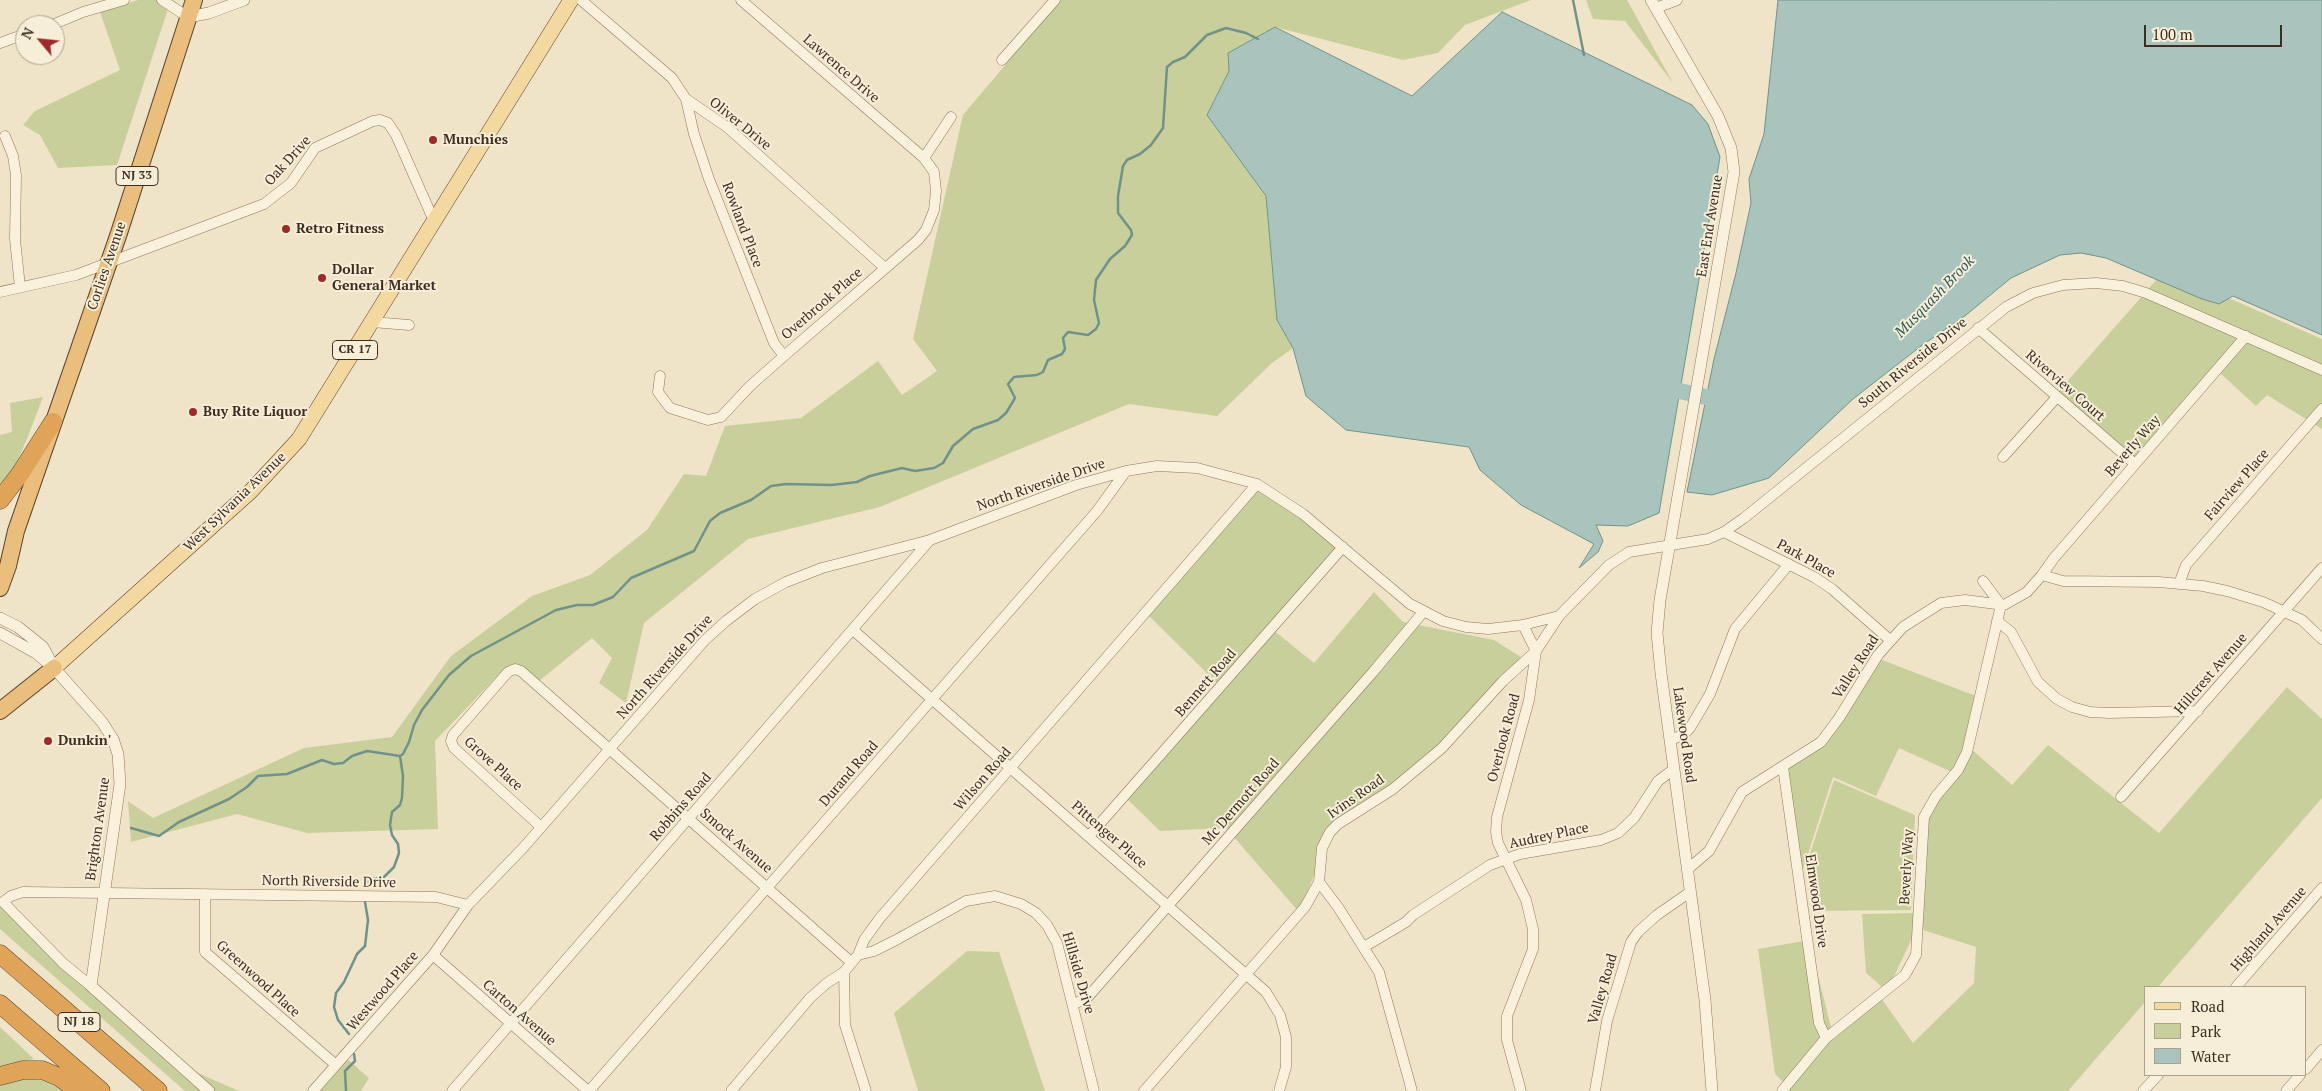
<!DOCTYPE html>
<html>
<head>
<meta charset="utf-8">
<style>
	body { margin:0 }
	#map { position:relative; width:2322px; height:1091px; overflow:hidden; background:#f0e4c8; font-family:"PT Serif",serif }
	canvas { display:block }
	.legend { position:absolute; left:2144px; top:986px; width:162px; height:90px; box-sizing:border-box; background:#f7eed8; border:1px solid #ada18e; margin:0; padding:6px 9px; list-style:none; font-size:15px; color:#3d2e20 }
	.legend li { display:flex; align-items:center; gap:10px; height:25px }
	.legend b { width:25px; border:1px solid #ada18e }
	.north { position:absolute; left:15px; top:15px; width:50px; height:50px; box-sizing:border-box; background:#f7eed8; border:1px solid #ada18e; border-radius:50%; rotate:298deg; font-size:14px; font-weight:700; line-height:20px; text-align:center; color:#3d2e20 }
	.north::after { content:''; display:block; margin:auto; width:18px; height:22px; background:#9e2a2b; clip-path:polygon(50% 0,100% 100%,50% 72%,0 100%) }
	.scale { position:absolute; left:2144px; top:25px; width:138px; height:22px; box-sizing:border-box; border:2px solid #3d2e20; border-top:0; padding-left:6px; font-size:15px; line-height:18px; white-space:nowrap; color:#3d2e20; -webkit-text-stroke:4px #f7eed8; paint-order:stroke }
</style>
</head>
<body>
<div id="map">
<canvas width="2322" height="1091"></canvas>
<ul class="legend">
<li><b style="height:6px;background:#f3d9a0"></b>Road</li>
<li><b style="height:14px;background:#c9cf9b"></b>Park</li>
<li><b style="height:14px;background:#a9c4bc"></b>Water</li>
</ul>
<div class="north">N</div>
<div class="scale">100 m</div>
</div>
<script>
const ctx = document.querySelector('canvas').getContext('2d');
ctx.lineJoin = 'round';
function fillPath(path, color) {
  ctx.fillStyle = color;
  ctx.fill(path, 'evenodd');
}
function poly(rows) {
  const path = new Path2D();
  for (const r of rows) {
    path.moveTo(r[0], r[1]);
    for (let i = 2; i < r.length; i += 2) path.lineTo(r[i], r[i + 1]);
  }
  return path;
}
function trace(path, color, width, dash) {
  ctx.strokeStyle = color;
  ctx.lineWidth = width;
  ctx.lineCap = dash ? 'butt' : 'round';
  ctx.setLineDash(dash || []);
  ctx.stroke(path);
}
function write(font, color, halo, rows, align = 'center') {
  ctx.font = font + ' "PT Serif",serif';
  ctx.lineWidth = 4;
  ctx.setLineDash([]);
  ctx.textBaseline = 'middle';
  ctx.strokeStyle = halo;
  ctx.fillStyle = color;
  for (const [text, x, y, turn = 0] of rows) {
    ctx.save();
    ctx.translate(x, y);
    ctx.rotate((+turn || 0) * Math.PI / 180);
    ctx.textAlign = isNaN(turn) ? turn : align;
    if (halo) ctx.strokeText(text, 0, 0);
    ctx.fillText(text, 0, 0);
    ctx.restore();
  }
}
fillPath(poly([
	[138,0,171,0,117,165,58,168,40,135,23,125,35,111,120,70,100,12],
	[1060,0,1531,0,1465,25,1438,53,1403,60,1275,27,1228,53,1229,71,1207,115,1266,196,1277,320,1293,348,1272,363,1217,416,1129,404,880,507,748,539,644,623,626,703,599,683,612,658,592,638,539,681,504,669,435,741,438,829,307,833,237,814,131,842,128,801,153,818,304,748,392,737,451,656,532,596,590,575,647,530,684,474,706,476,725,426,801,418,878,361,902,395,937,371,913,339,963,115],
	[1586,0,1627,0,1673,83,1625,21,1593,19],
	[2165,270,2322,339,2322,429,2267,395,2256,406,2220,373,2139,465,2056,394],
	[43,397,27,439,10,477,0,489,0,435,12,432,10,403],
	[1260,484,1342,546,1272,629,1314,663,1374,592,1403,622,1494,640,1521,657,1428,761,1336,822,1299,912,1226,828,1160,831,1123,795,1217,683,1148,615],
	[1877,658,1981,698,1969,747,2012,785,2048,745,2159,833,2287,687,2322,719,2322,798,2158,987,2146,987,2146,1001,2068,1091,1787,1091,1789,1088,1775,1074,1758,949,1809,940,1834,1039,1881,998,1913,1043,1974,983,1976,947,1917,928,1887,991,1866,973,1862,914,1918,913,1924,815,1954,773,1899,748,1876,796,1833,777,1800,878,1783,767,1827,737],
	[1834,780,1915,815,1911,910,1812,911,1806,866],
	[0,904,182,1066,239,1091,185,1091,0,929],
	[967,951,999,952,1045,1091,918,1091,894,1013],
	[0,1027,34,1059,0,1067],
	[346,1058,369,1078,361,1091,320,1091,335,1069],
	[27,1075,48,1083,66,1091,0,1091,0,1083]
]), '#c9cf9b');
const water = poly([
	[1778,0,2322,0,2322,335,2233,296,2219,304,2202,299,2106,258,2081,253,2060,255,2011,278,1966,315,1921,346,1853,399,1769,478,1712,495,1687,492,1714,359,1736,273,1751,203,1749,179,1764,134,1778,0],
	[1502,12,1692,105,1708,124,1720,157,1659,513,1628,526,1596,525,1603,541,1598,552,1579,568,1594,544,1521,505,1480,470,1469,447,1346,430,1306,396,1293,348,1277,320,1266,196,1207,115,1229,71,1228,53,1275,27,1412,96,1502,12]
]);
fillPath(water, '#a9c4bc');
trace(water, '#6f938a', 1);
trace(poly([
	[1573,0,1584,55],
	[131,828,159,836,179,822,229,799,247,787,258,776,287,774,322,760,334,764,343,763,352,756,367,751,400,756],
	[366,886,368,880,384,877,394,867,399,853,398,844,392,835,390,825,392,812,400,805,402,798,403,776,400,756,403,754,409,742,414,725,422,710,449,675,471,656,556,610,577,605,593,605,613,597,631,578,694,551,710,521,720,513,751,500,771,486,786,484,832,485,857,482,870,476,902,468,915,471,934,468,943,463,953,446,973,429,998,420,1006,413,1015,398,1008,384,1014,377,1037,375,1043,372,1048,360,1062,354,1065,349,1063,338,1068,332,1088,335,1096,329,1099,323,1094,300,1096,280,1110,259,1125,246,1132,235,1131,230,1118,213,1118,196,1123,166,1127,160,1140,154,1151,145,1163,128,1167,67,1173,62,1185,57,1207,35,1226,28,1246,33,1258,39],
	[349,1034,338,1020,334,1007,336,993,344,982,357,954,365,946,368,920,365,902],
	[346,1091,345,1071,355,1061,354,1054]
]), '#6f938a', 2.5);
trace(poly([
	[1658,386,1706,397,1727,396]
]), '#a9c4bc', 16);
const minor = poly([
	[162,0,188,17],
	[581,0,672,78,686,99,727,127,885,268],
	[1656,8,1677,0],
	[52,25,83,12,124,0],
	[0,43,25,34],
	[1002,60,1055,0],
	[686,99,694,134,709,179,774,343,784,356],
	[5,136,13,156,16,175,15,239,20,287],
	[924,158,951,117],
	[0,292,76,275,264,204,291,183,315,148,373,121,380,120,388,123,396,135,434,221],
	[372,322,409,325],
	[1978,328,2135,464],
	[660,376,658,392,670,408,708,420,721,417,750,386,784,356,918,240,926,230,934,210,936,191,934,172,924,158,741,0],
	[2003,457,2057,397],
	[1724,532,1814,577,1832,589,1890,640],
	[2042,575,2063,581,2159,582,2203,586,2227,591,2263,602,2302,620,2322,639],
	[2179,584,2186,565,2322,409],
	[1997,621,2011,632,2038,682,2057,699,2072,707,2090,712,2109,713,2198,711],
	[853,630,1266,992,1280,1015,1286,1037,1286,1067,1279,1091],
	[1670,740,1683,735,1690,728,1710,694,1735,629,1789,564],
	[1783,767,1819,1023,1826,1038],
	[2121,797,2322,568],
	[541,827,454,748,451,741,453,735,508,672,515,669,521,671,851,962],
	[1089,836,1343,547],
	[1688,869,1709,851,1742,792,1821,742,1839,718,1878,655,1903,627,1941,603,1965,600,2004,605,2027,592,2042,575,2054,558,2246,336],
	[1319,882,1338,907,1379,972,1412,1091],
	[205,894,205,952,336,1065],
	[1364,947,1406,922,1413,915,1490,865,1520,854,1601,840,1618,833,1634,818,1658,781,1674,769],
	[433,955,588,1091],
	[858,955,874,951,896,940,966,901,995,896,1021,904,1036,913,1047,925,1057,943,1094,1091],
	[844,972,845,1025,866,1091],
	[91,986,64,964,3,902,11,896,23,892,436,897,468,905,523,848,705,640,726,621,755,599,786,582,822,568,930,540,1076,485,1126,471,1157,466,1197,468,1257,484,1303,514,1410,604,1443,621,1466,627,1488,629,1523,625,1559,616],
	[2236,987,2322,888],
	[1074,1004,1087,998,1373,672,1424,611],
	[2306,1069,2322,1050],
	[313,1091,433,955,468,905],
	[452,1091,930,540],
	[589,1091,1097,511,1126,471],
	[731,1091,810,998,827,983,844,972,858,955,864,940,880,918,1257,484],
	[1144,1091,1305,907,1319,882,1322,848,1330,832,1338,824,1393,789,1442,748,1503,681,1536,651,1559,616,1609,565,1629,552,1708,539,1724,532,1744,518,2006,307,2033,293,2063,285,2096,283,2123,286,2146,293,2322,370],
	[1521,1091,1507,1040,1507,1016,1533,949,1533,929,1526,900,1498,843,1496,832,1497,817,1529,700,1536,651,1523,625],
	[1595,1091,1607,1021,1631,942,1638,932,1657,915,1690,892],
	[1782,1091,1826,1038,1905,975,1916,955,1924,817,1936,796,1958,770,1967,752,2001,605,1983,581],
	[2143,1091,2158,1075],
	[2286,1091,2300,1075]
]);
const tertiary = poly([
	[1651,0,1718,116,1731,148,1734,172,1660,600,1657,633,1661,673,1705,1000,1712,1091],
	[188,17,209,13,244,0],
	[0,618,18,627,43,647,51,662],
	[0,633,36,653,54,668,102,722,113,739,118,754,120,784,91,986,209,1091]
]);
const primary = poly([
	[54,668,250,492,299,439,571,0]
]);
const trunk = poly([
	[0,588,8,566,16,531,119,233,194,0],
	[0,711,54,668]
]);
const motorway = poly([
	[0,500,20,474,53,422],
	[0,954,158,1091],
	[0,1004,101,1091],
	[0,1076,23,1070,42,1070,59,1077,79,1091]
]);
trace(minor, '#8d765c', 11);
trace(tertiary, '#8d765c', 12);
trace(primary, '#5b4430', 16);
trace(trunk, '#5b4430', 18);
trace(motorway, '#5b4430', 19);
trace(minor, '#faf1dc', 10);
trace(tertiary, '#faf1dc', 11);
trace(primary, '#f3d9a0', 15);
trace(trunk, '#eabe7c', 16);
trace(motorway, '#e0a458', 18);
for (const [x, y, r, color] of [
	[433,140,5,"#9e2a2b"],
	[286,229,5,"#9e2a2b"],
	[322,278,5,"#9e2a2b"],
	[193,412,5,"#9e2a2b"],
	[48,741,5,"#9e2a2b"]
]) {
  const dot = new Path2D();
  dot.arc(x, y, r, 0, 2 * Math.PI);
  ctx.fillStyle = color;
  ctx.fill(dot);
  trace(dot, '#f7eed8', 2);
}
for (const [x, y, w] of [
	[137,176,42],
	[355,350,45],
	[79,1022,42]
]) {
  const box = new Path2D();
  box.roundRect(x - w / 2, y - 9.5, w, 19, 4);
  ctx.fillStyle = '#f7eed8';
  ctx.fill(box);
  trace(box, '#3d2e20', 1);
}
write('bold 12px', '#3d2e20', null, [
	["NJ 33",137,176],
	["CR 17",355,350],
	["NJ 18",79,1022]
]);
write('14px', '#3d2e20', '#f7eed8', [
	["Lawrence Drive",841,69,41],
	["Oliver Drive",740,124,39],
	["Oak Drive",288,161,-48],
	["Rowland Place",742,225,69],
	["East End Avenue",1710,226,-81],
	["Corlies Avenue",107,266,-71],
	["Overbrook Place",822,304,-41],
	["South Riverside Drive",1913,363,-39],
	["Riverview Court",2065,386,41],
	["Beverly Way",2133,446,-49],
	["North Riverside Drive",1041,485,-19],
	["Fairview Place",2237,485,-49],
	["West Sylvania Avenue",235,502,-44],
	["Park Place",1806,559,29],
	["North Riverside Drive",665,667,-48],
	["Valley Road",1856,667,-57],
	["Hillcrest Avenue",2211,674,-49],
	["Bennett Road",1206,683,-49],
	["Lakewood Road",1684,735,82],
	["Overlook Road",1504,738,-75],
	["Grove Place",493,764,42],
	["Durand Road",849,774,-49],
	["Wilson Road",983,779,-49],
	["Ivins Road",1356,797,-35],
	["Mc Dermott Road",1241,802,-49],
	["Robbins Road",681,807,-49],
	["Brighton Avenue",98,829,-82],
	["Pittenger Place",1109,835,41],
	["Audrey Place",1549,836,-12],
	["Smock Avenue",736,841,41],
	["Beverly Way",1907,867,-87],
	["North Riverside Drive",329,882,1],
	["Elmwood Drive",1816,901,82],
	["Highland Avenue",2269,929,-49],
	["Hillside Drive",1078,973,74],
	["Greenwood Place",258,979,42],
	["Valley Road",1603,989,-74],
	["Westwood Place",383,991,-49],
	["Carton Avenue",519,1013,41]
]);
write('bold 14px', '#3d2e20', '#f7eed8', [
	["Munchies",443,140],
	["Retro Fitness",296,229],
	["Dollar",332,270],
	["General Market",332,286],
	["Buy Rite Liquor",203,412],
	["Dunkin'",58,741]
], 'left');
write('italic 15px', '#2f5d5a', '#f7eed8', [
	["Musquash Brook",1935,297,-46]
]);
</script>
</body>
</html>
